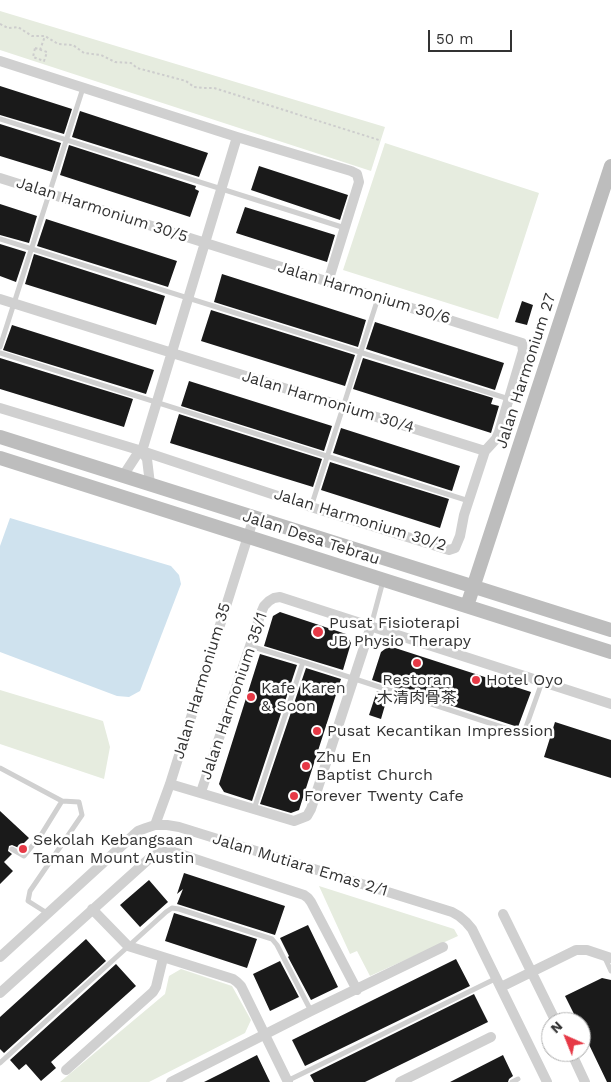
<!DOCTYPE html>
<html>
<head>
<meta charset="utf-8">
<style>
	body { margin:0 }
	#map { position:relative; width:611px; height:1082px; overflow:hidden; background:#fff; font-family:"Work Sans",sans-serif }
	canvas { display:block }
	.north { position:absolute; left:541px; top:1012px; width:50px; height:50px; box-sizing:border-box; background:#fff; border:1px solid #adadad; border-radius:50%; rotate:316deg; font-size:14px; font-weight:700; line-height:20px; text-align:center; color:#333 }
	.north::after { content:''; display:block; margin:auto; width:18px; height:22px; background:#e63946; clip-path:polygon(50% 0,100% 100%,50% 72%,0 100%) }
	.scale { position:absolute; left:428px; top:30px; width:84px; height:22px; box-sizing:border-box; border:2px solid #333; border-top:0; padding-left:6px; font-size:15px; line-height:18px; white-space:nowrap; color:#333; -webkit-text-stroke:4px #fff; paint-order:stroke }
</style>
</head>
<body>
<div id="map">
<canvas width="611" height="1082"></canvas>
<div class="north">N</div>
<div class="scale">50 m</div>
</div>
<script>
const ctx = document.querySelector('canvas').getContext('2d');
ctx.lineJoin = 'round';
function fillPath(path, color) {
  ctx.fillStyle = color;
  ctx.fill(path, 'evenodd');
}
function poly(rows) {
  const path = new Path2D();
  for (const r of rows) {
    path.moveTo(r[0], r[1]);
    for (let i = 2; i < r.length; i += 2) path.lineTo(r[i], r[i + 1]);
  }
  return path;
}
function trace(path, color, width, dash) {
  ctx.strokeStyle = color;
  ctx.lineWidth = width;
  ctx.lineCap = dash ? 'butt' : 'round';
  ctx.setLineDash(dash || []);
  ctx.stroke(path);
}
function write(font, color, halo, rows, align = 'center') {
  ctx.font = font + ' "Work Sans","Noto Sans SC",sans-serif';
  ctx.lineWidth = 5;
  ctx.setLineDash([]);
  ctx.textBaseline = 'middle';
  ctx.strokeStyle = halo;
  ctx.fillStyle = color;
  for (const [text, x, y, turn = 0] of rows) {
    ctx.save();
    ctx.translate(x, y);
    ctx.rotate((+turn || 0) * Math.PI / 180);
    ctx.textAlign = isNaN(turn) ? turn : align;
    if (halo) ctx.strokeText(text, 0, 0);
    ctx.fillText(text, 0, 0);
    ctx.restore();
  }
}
fillPath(poly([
	[0,11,385,127,371,171,0,50],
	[385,143,539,193,498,319,343,270],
	[0,690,103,721,110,747,104,779,0,744],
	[319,886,454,929,458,936,370,976,357,951,350,954],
	[181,969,232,986,251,1020,245,1033,149,1082,60,1082,165,994,169,976]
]), '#e6ecdf');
fillPath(poly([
	[10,518,171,566,179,575,181,584,140,691,129,697,117,696,0,652,0,546]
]), '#cfe2ee');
fillPath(poly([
	[0,86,72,109,64,134,0,115],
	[80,111,208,153,199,177,72,137],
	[0,124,61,143,52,172,0,156],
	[69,145,196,186,195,189,199,191,190,217,60,175],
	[259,166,348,195,340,220,251,190],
	[0,204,37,216,29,243,0,235],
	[245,207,335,235,327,262,236,233],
	[46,219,177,261,168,287,37,246],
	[0,244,26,252,16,282,0,276],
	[34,254,165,296,156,325,25,284],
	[222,274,366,320,358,347,214,302],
	[522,301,533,305,527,325,515,322],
	[211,310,355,355,345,386,201,341],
	[375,322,504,363,495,390,366,349],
	[12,325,154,370,146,394,3,350],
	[0,358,133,399,124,427,0,389],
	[363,358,493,398,491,404,499,406,491,433,353,389],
	[189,381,332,426,324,451,181,406],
	[179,414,322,459,313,487,170,443],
	[341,428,460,466,452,491,333,453],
	[330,462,449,499,440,528,321,490],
	[280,612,346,634,351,643,343,670,264,646,273,616],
	[389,646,531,692,518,727,372,680,381,652],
	[260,654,297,665,252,801,224,792,219,784],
	[306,668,341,679,299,810,291,813,260,804],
	[377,691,388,695,381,719,369,715],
	[555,722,611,740,611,778,544,757],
	[0,811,29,838,19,848,12,845,9,846,8,851,12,854,4,862,13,871,0,884],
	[184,873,285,906,275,935,177,904,183,889,177,894],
	[149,880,168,902,140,927,120,905],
	[174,913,257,939,247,968,165,941],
	[308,925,338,987,311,1000,288,957,289,956,280,938],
	[86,939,106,961,4,1053,0,1049,0,1017],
	[456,959,470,986,305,1066,292,1040],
	[280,961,299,997,270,1011,253,974],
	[116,964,136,986,51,1062,56,1068,41,1081,26,1064,19,1070,10,1060],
	[602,978,611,980,611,1082,607,1082,581,1028,581,1022,578,1022,565,996],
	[474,994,488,1022,365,1082,314,1082,310,1075],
	[257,1055,270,1082,204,1082,222,1073],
	[503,1055,513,1076,509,1079,508,1082,450,1082]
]), '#1a1a1a');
trace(poly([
	[0,24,8,28,18,27,32,36,45,36,58,44,73,45,84,53,101,55,115,62,131,63,137,68,186,81,194,87,203,88,214,88,379,140],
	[35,48,47,52,44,61,33,57,35,48],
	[40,50,45,36]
]), '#cdcdcd', 2, [2.5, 2.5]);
trace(poly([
	[0,119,345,228],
	[0,239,509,399],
	[0,347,83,88],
	[0,353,469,501],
	[311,507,378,298],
	[371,626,383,581],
	[250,646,303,662,517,732,523,732,526,727,542,682],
	[0,768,62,801],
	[254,809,303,662],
	[12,849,24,856,41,835,62,801,79,802,82,815,30,891,28,901,47,913],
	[605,958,611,971],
	[0,1063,166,912,172,908,179,909,272,939,277,945,311,1011],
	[287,1081,497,978],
	[512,1082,518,1079]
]), '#d0d0d0', 5);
trace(poly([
	[0,61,237,137,351,171,357,174,359,182,328,282],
	[0,178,522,343,523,351,499,432,496,439,485,451,464,515,460,536,455,548,449,550,311,507,142,451,0,408],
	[0,299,485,451],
	[142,451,147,459,150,484],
	[123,476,136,456,142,451,237,137],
	[170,784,294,821,307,816,311,809,371,626],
	[201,792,261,613,264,606,269,601,274,598,280,597,611,704],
	[155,825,170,784,254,517],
	[92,909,128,946,233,979,237,982,241,986,288,1082],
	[503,914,556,1022],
	[0,957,138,831,146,828,155,825,167,825,179,827,452,912,459,916,466,922,472,929,547,1082],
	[501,987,576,950,587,950,611,958],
	[0,993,150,858,161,852,174,852,304,895,308,898,311,902,357,990],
	[571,1052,585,1082],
	[66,1070,153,992,156,987,163,958],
	[171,1082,311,1011,443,947],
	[400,1082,491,1037]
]), '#d0d0d0', 10);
trace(poly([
	[0,437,611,630],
	[0,458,611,652],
	[467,606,611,166]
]), '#bdbdbd', 14);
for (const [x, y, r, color] of [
	[318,632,6,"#e63946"],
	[417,663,5,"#e63946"],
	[476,680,5,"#e63946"],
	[251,697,5,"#e63946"],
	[317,731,5,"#e63946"],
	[306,766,5,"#e63946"],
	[294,796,5,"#e63946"],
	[23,849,5,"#e63946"]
]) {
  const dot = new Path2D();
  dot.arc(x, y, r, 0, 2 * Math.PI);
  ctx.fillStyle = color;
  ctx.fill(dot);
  trace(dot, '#fff', 2);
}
write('16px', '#333', '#fff', [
	["Jalan Harmonium 30/5",102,210,18],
	["Jalan Harmonium 30/6",364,293,17],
	["Jalan Harmonium 27",526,371,-72],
	["Jalan Harmonium 30/4",328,402,17],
	["Jalan Harmonium 30/2",360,520,17],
	["Jalan Desa Tebrau",311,538,18],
	["Jalan Harmonium 35",202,681,-73],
	["Jalan Harmonium 35/1",234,696,-71],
	["Jalan Mutiara Emas 2/1",300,865,17]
]);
write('16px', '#333', '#fff', [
	["Pusat Fisioterapi",329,623],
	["JB Physio Therapy",329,641],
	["Restoran",417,680,"center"],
	["木清肉骨茶",417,698,"center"],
	["Hotel Oyo",486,680],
	["Kafe Karen",261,688],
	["& Soon",261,706],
	["Pusat Kecantikan Impression",327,731],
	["Zhu En",316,757],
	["Baptist Church",316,775],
	["Forever Twenty Cafe",304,796],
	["Sekolah Kebangsaan",33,840],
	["Taman Mount Austin",33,858]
], 'left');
</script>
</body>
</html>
